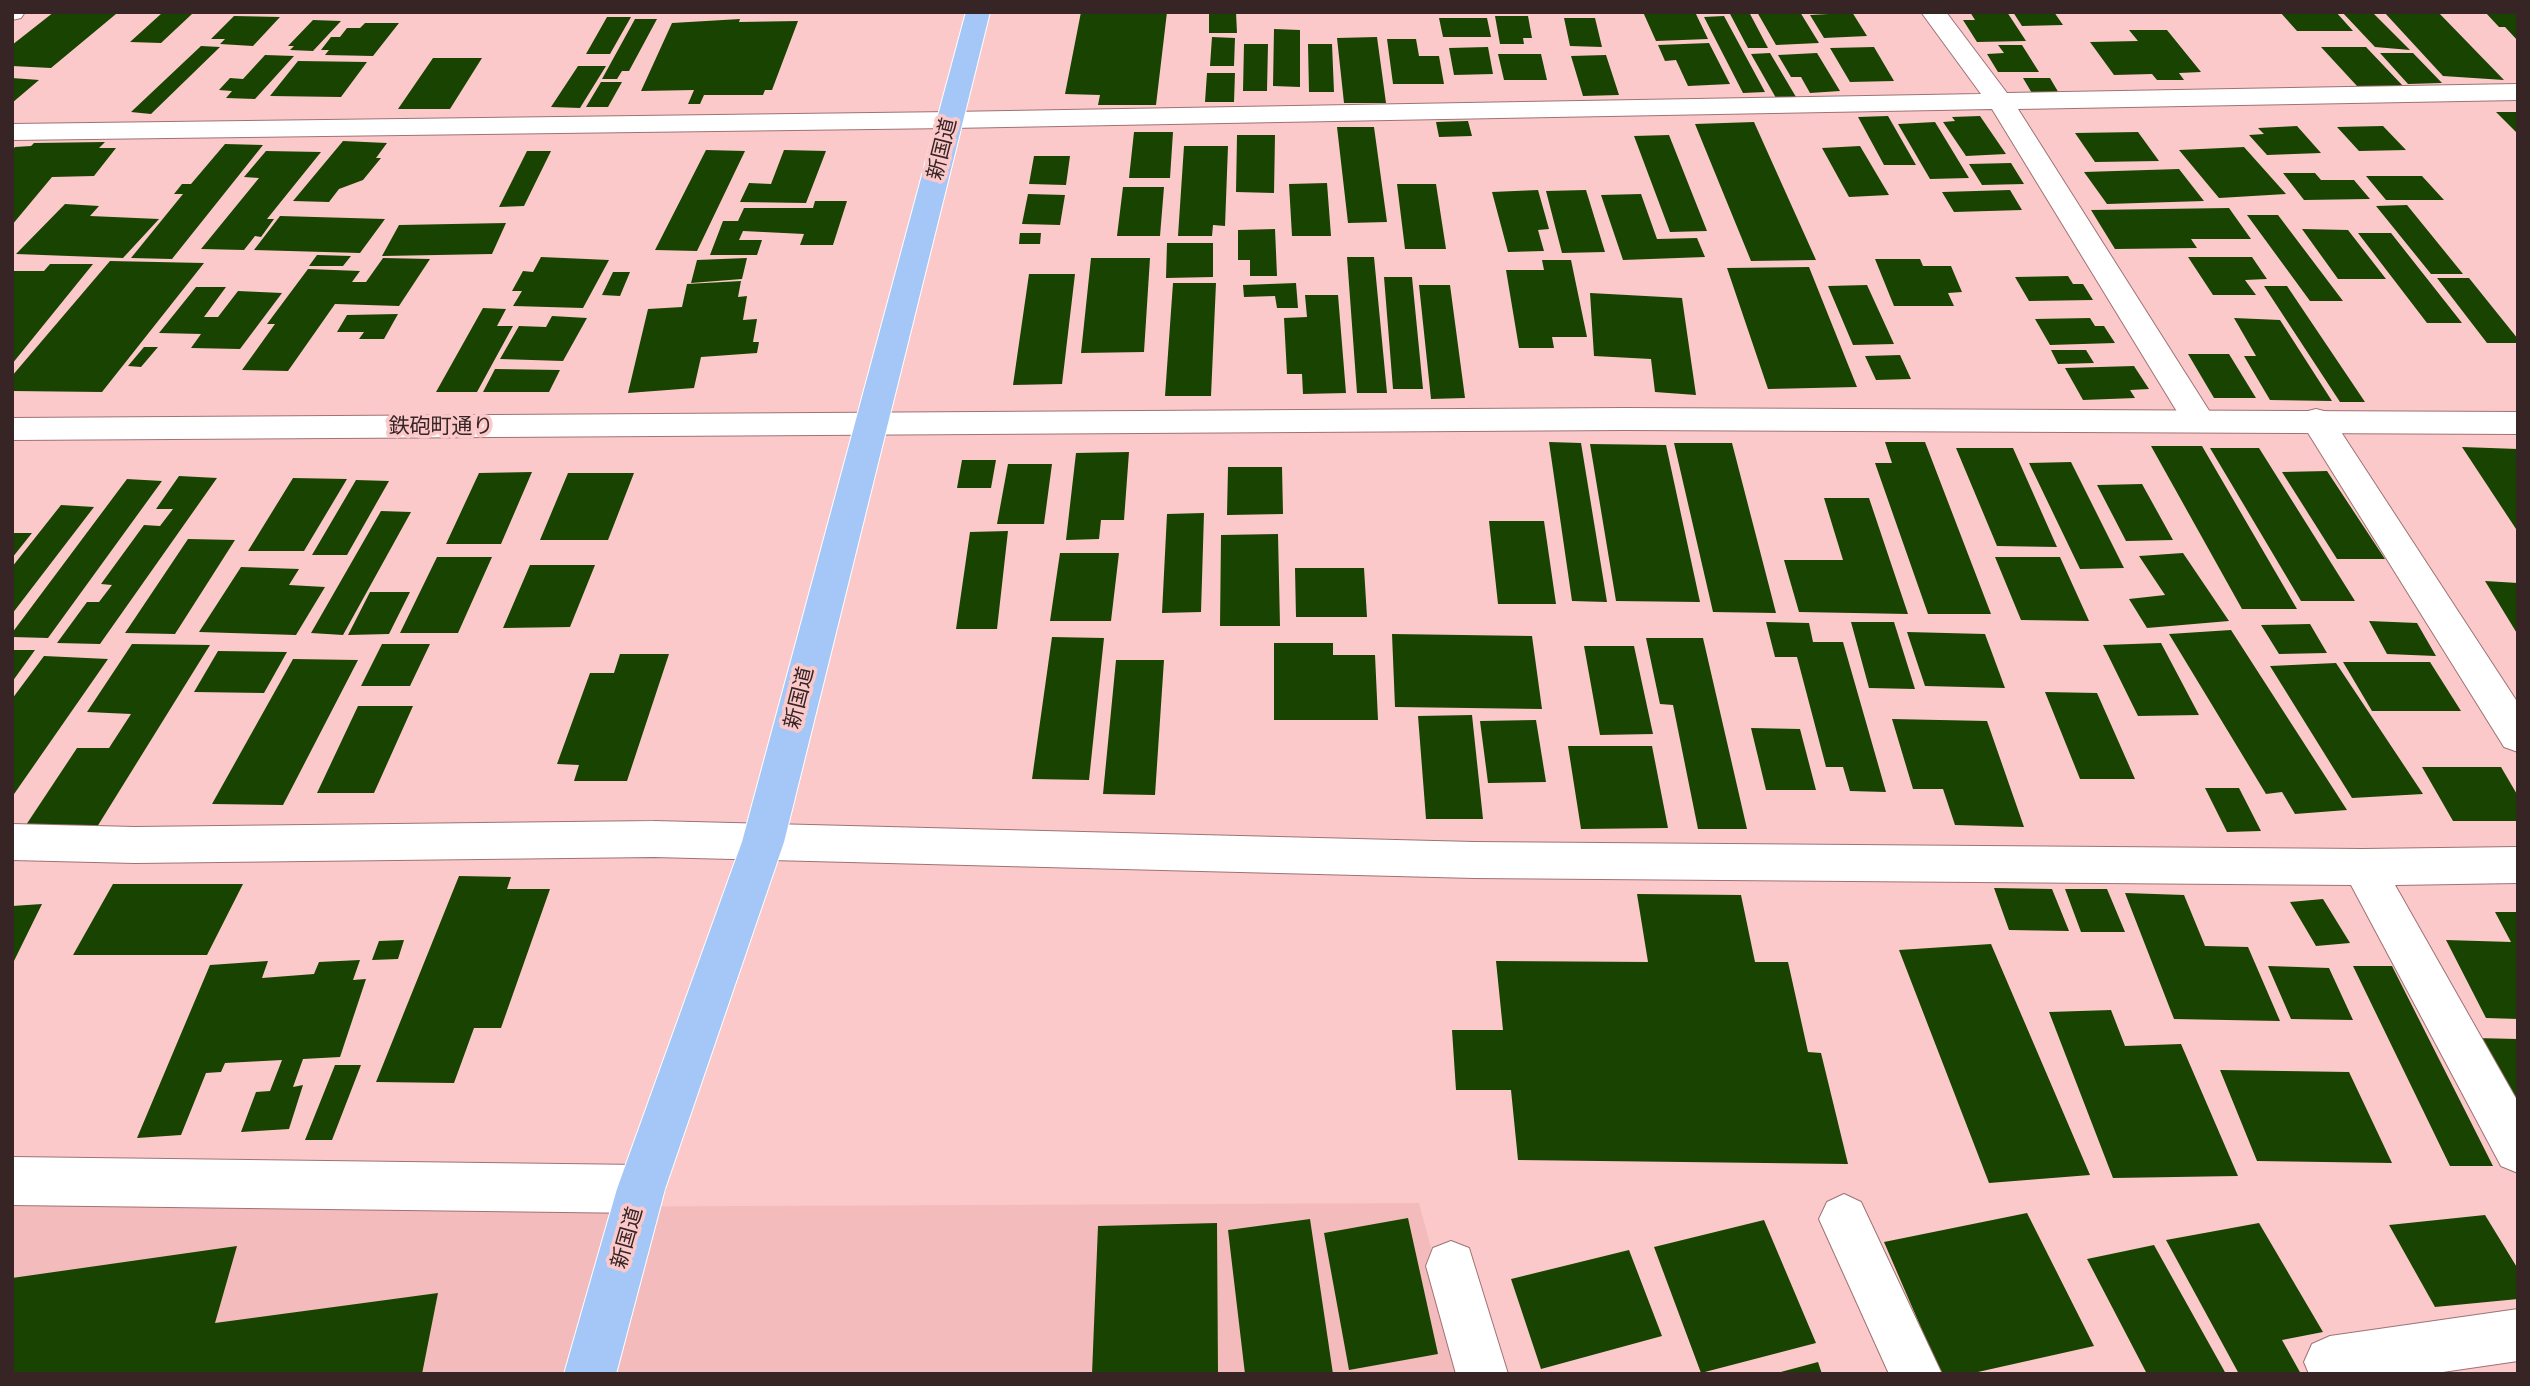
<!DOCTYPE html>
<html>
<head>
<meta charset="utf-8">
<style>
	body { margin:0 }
	#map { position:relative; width:2530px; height:1386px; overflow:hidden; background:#fbc9ca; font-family:"Space Grotesk",sans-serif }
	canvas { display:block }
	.frame { position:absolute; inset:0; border:14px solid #372425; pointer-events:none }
</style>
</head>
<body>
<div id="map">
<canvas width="2530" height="1386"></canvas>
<div class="frame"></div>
</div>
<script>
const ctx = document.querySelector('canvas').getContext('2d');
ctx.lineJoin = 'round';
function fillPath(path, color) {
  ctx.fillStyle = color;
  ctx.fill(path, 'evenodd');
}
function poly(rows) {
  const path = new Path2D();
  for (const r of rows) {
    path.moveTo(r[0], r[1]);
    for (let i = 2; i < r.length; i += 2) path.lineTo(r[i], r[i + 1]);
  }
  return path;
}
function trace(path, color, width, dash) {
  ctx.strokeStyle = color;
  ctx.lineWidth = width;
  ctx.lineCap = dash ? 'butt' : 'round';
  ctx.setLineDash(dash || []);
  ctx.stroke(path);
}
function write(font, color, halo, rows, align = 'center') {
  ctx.font = font + ' "Space Grotesk","Noto Sans JP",sans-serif';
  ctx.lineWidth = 7;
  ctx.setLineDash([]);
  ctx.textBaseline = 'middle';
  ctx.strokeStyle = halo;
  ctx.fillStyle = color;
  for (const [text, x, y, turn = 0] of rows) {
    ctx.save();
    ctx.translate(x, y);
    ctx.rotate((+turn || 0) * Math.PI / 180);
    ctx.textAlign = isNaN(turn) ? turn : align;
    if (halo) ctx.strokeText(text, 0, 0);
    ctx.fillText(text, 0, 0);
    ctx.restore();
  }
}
fillPath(poly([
	[1419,1203,1465,1374,12,1374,12,1204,521,1207]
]), '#f4bbbc');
fillPath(poly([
	[54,12,116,14,51,68,12,66,12,45],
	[1081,12,1167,12,1156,105,1098,105,1100,95,1065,94],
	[1209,12,1236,12,1237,33,1209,33],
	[1643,12,1695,12,1708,39,1656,41],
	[1729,12,1749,12,1768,48,1748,48],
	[1757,12,1800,12,1819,43,1776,45],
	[1826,12,1852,12,1867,36,1824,38,1810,15,1828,14],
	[1970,12,2007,12,2026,41,1977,42,1963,20,1975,20],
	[2013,12,2054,12,2063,25,2022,26],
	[2280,12,2336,12,2353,31,2297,31],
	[2342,12,2372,12,2410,50,2375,47],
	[2384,12,2438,12,2504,80,2443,76],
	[2485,12,2518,12,2518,41,2505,27,2499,27],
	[162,13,192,14,161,43,130,42],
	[234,16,280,17,253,46,220,44,225,39,211,39],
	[1495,16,1528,16,1532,38,1523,38,1524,44,1500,44],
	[1724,16,1765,92,1743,93,1704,17],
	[607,17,631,17,610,54,586,54],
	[1439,18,1487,18,1491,37,1443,37],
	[1564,18,1595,18,1602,47,1570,46],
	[635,19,657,19,629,71,622,71,617,79,602,79],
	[740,19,739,22,798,21,772,90,765,90,763,95,704,95,700,104,688,104,694,90,641,91,672,23],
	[313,20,341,21,313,51,290,50,294,46,288,46],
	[365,23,399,23,373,56,325,55,329,50,321,50,331,37,340,37,347,28,360,28],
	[1274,29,1300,30,1300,87,1273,86],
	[2129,30,2167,30,2201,72,2179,73,2184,80,2157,80,2152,74,2114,75,2090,42,2138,41],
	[1212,37,1235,38,1234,66,1210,66],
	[1377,37,1386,103,1344,103,1337,38],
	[1387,39,1416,39,1419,56,1439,56,1444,84,1393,84],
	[1709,43,1730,84,1688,86,1676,60,1665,61,1658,45],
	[1244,44,1268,44,1267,91,1243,91],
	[1308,44,1332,44,1334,92,1309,92],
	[1998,45,2022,45,2039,72,1998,72,1987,54,2004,53],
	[201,46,220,47,151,114,131,112],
	[1488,47,1493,74,1454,75,1449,48],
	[1874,47,1894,81,1850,82,1830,48],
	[2321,47,2366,47,2403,86,2357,86],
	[1770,53,1796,97,1776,98,1751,54],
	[1817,53,1840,91,1810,93,1801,77,1791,77,1778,55],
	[2380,53,2413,53,2442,83,2408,84],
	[1498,54,1541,54,1547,80,1504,80],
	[265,55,294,56,255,99,226,98,232,91,219,90,230,78,243,79],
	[1606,55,1619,95,1583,96,1571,56],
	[433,58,482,58,450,109,398,109],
	[298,61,367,62,341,97,270,96],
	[578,66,606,66,580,108,551,107],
	[1207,73,1235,73,1234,102,1205,102],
	[12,78,39,80,12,103],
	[2023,78,2050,78,2060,95,2033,95],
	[601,82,622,82,608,107,586,107],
	[2496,112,2518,112,2518,134],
	[1888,116,1916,165,1884,165,1858,117],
	[1980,116,2006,154,1966,156,1943,122,1955,121,1952,117],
	[1468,121,1472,136,1439,137,1436,122],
	[1754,122,1816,260,1751,261,1695,124],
	[1935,122,1969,178,1930,179,1898,124],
	[2297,126,2321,153,2267,155,2249,135,2264,134,2258,128],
	[2383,126,2406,150,2359,151,2337,127],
	[1337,127,1374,127,1387,222,1348,223],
	[1134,132,1173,132,1170,178,1129,178],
	[2138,132,2159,161,2095,162,2075,133],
	[1237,135,1275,135,1274,193,1236,192],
	[1669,135,1707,231,1670,232,1634,136],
	[343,141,387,143,376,158,381,158,363,180,339,189,329,202,293,201],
	[105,142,99,148,116,148,94,176,52,177,12,225,12,150,15,147,31,146,34,143],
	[225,144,263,145,172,259,131,258,183,194,174,194,182,184,191,184],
	[1184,146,1228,146,1225,226,1213,225,1212,236,1178,236],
	[1860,146,1889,195,1849,197,1822,148],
	[2244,147,2286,194,2219,198,2179,150],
	[706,150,745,151,697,251,655,250],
	[784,150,826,151,806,203,740,202,749,183,771,184],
	[266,151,321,152,267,219,274,219,261,237,255,236,244,250,201,249,259,178,244,177],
	[527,151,551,151,524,206,499,207],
	[1034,156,1070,156,1066,185,1029,184],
	[2011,163,2024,184,1982,185,1969,164],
	[2179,169,2204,201,2107,204,2084,172],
	[2283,173,2315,173,2321,180,2354,180,2370,199,2304,200],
	[2366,176,2422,176,2444,200,2386,200],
	[1327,183,1331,236,1292,236,1289,184],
	[1397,184,1436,184,1446,249,1405,249],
	[1123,187,1164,187,1160,236,1117,236],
	[1538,190,1549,229,1538,230,1544,251,1508,252,1492,192],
	[1586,190,1605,252,1562,253,1546,191],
	[2010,190,2022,210,1954,212,1942,192],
	[1028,194,1065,195,1060,225,1022,224],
	[1641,194,1657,239,1697,238,1705,257,1623,260,1601,195],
	[815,201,847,201,833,245,800,245,804,234,743,231,739,240,762,240,757,255,710,255,723,221,738,221,744,208,813,208],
	[65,204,99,206,90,216,159,219,123,258,16,254],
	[2407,205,2463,274,2431,274,2376,206],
	[2229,208,2251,239,2191,239,2197,248,2115,249,2091,210],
	[2247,215,2278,215,2343,301,2310,301],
	[280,216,385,219,360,253,254,250],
	[506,223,492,254,382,256,399,225],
	[1275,229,1277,276,1250,276,1250,260,1238,260,1238,230],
	[2302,229,2348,230,2386,279,2338,279],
	[1020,233,1041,233,1040,244,1019,244],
	[2358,233,2391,233,2462,323,2427,323],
	[1167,243,1213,243,1213,277,1166,278],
	[317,255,351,256,343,266,309,266],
	[541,257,609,260,583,308,513,306,522,291,512,291,523,271,533,272],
	[1347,257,1374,257,1387,393,1357,393],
	[2188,257,2252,257,2267,279,2245,280,2256,295,2213,295],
	[383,258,430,259,399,306,335,304,288,371,242,370,275,324,267,324,308,269,360,271,352,282,366,282],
	[747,258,742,279,691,283,697,260],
	[1091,258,1150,258,1144,352,1081,353],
	[1875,259,1920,259,1923,266,1951,266,1962,292,1948,293,1954,306,1894,306],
	[1542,260,1571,260,1587,337,1552,337,1554,348,1519,348,1506,270,1544,270],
	[110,261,204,263,102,392,12,391,12,376],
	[50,264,93,264,12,364,12,271,44,271],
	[1809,267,1857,387,1768,389,1727,268],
	[613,272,630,272,620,296,602,295],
	[1029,274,1075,274,1062,384,1013,385],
	[2068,276,2073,284,2083,284,2093,300,2029,301,2015,277],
	[1384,277,1412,277,1423,389,1393,389],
	[2437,278,2469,278,2518,339,2518,343,2487,343],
	[741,281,738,297,747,296,743,320,757,319,753,342,759,342,757,353,701,357,694,388,628,393,648,309,682,307,687,284],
	[1173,283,1216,283,1211,396,1165,396],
	[1296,283,1298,308,1277,308,1275,296,1244,297,1243,285],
	[1419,285,1450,285,1465,398,1431,399],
	[1867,285,1894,344,1853,345,1828,286],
	[2264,286,2287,286,2365,402,2340,402],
	[196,287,226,287,204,317,218,317,238,291,282,293,240,349,191,348,201,334,159,333],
	[1590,293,1682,298,1696,395,1655,392,1651,359,1594,356],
	[1305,295,1338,295,1346,393,1303,394,1302,374,1287,374,1284,318,1307,317],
	[483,308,506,309,497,326,513,326,477,392,436,392],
	[398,314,384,339,359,339,364,332,337,332,347,315],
	[552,316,587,318,563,361,500,359,519,326,546,327],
	[2090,318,2095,326,2104,326,2115,343,2050,345,2035,319],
	[2234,318,2280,320,2332,401,2270,400,2244,356,2256,356],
	[144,347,158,347,141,367,128,366],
	[2051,350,2086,350,2094,363,2058,364],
	[2188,354,2229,354,2256,398,2214,398],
	[1900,355,1911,379,1876,380,1865,356],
	[2134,366,2149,389,2130,390,2135,398,2083,400,2065,368],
	[495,369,560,370,549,392,483,392],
	[1549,442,1581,443,1607,602,1572,601],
	[1885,442,1925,442,1991,614,1928,614,1875,463,1892,463],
	[1674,443,1732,443,1776,613,1713,612],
	[1590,444,1666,445,1700,602,1616,601],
	[2151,446,2202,446,2297,609,2242,609],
	[2462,447,2518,449,2518,532],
	[1956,448,2013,448,2057,547,1997,546],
	[2210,448,2259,448,2355,601,2301,601],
	[1129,452,1124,520,1101,520,1099,539,1066,540,1076,453],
	[962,460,996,460,991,488,957,488],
	[2071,462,2124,568,2080,569,2029,463],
	[1008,464,1052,464,1044,524,997,524],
	[1228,467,1282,467,1283,514,1227,515],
	[2327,471,2385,559,2337,559,2282,472],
	[532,472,501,544,446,544,479,473],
	[568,473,634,473,608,540,540,540],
	[179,476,217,478,100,644,57,643,87,602,99,602,112,585,101,584,144,525,160,526,173,509,156,509],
	[293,478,347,479,304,551,248,551],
	[127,479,162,481,48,638,12,637,12,633],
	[356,480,389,481,347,555,312,555],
	[2142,484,2173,540,2126,541,2097,485],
	[1824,498,1869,498,1908,614,1799,612,1784,560,1843,560],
	[61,505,94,507,12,614,12,567],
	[381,511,411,512,343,635,311,633],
	[1204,513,1201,612,1162,613,1167,514],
	[1489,521,1544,521,1556,604,1498,604],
	[1008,531,997,629,956,629,970,532],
	[12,533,32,533,12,558],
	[1278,534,1280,626,1220,626,1221,535],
	[188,539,235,540,175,634,125,633],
	[1060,553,1119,553,1111,621,1050,621],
	[2183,553,2229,621,2147,628,2129,599,2165,595,2139,556],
	[437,557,492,557,458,633,400,633],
	[1995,557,2060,557,2089,621,2021,620],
	[530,565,595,565,570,627,503,628],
	[241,567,299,569,289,585,325,587,296,635,199,632],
	[1295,568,1364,568,1367,617,1296,617],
	[2485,581,2518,583,2518,635],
	[370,592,410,592,389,634,348,635],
	[2369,621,2417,623,2436,656,2387,654],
	[1766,622,1809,623,1813,642,1843,642,1886,792,1850,791,1843,767,1826,767,1797,657,1775,657],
	[1851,622,1894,622,1915,689,1869,688],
	[2310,624,2327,653,2279,654,2261,625],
	[2231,630,2347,810,2295,814,2282,792,2266,794,2169,634],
	[1907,632,1985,634,2005,688,1925,686],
	[1392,634,1532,636,1542,709,1395,707],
	[1052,637,1104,638,1089,780,1032,779],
	[1646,638,1703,638,1747,829,1698,829,1673,705,1660,704],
	[1274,643,1333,643,1333,655,1375,655,1378,720,1274,720],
	[2161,643,2199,715,2138,716,2103,645],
	[132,644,210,645,97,827,26,825,77,748,109,748,131,714,87,712],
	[382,644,430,644,410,686,361,686],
	[1584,646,1634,646,1653,734,1600,735],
	[12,650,35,650,12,682],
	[218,651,287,652,264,693,194,692],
	[620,654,669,654,627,781,574,781,579,765,557,764,590,673,614,673],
	[44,656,108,659,12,797,12,699],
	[293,659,358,660,283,805,212,804],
	[1116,660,1164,660,1155,795,1103,794],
	[2343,662,2430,662,2461,711,2372,711],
	[2336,663,2423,794,2352,798,2270,666],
	[2045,692,2097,693,2135,779,2080,779],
	[358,706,413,706,374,793,317,793],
	[1472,715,1483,819,1426,819,1418,716],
	[1892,719,1987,721,2024,827,1955,825,1943,789,1913,789],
	[1536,720,1546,782,1488,783,1480,721],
	[1751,728,1800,729,1816,790,1766,790],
	[1568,746,1652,746,1668,828,1581,829],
	[2422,767,2501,767,2518,796,2518,821,2453,821],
	[2205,788,2239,788,2261,831,2227,832],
	[459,876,511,877,507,889,550,889,501,1028,474,1028,454,1083,376,1082],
	[113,884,243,884,207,955,73,955],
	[1994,888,2052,889,2069,931,2009,930],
	[2065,889,2107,889,2125,932,2081,932],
	[2125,893,2184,895,2205,946,2248,947,2280,1021,2174,1019],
	[1637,894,1741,895,1755,962,1788,962,1808,1052,1821,1053,1848,1164,1518,1160,1511,1090,1456,1090,1452,1030,1503,1030,1496,961,1648,962],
	[2323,899,2350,943,2316,946,2290,902],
	[42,904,12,965,12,906],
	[2495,912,2518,912,2518,1019,2486,1018,2446,940,2511,942],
	[404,940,398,959,372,960,379,941],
	[1991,944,2090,1175,1989,1183,1899,950],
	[360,960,353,980,366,979,340,1057,303,1059,293,1087,303,1085,289,1129,241,1132,256,1092,270,1091,282,1060,225,1063,221,1072,206,1073,181,1135,137,1138,210,965,268,961,262,978,314,974,319,962],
	[2268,966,2329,968,2353,1020,2291,1019],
	[2353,966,2392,966,2493,1166,2450,1166],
	[2111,1010,2125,1046,2181,1044,2238,1176,2113,1178,2049,1012],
	[2475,1038,2518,1039,2518,1112],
	[335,1065,361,1065,332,1140,305,1140],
	[2220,1070,2349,1072,2392,1163,2257,1161],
	[2027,1213,2094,1346,1969,1374,1941,1374,1884,1242],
	[2485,1215,2518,1269,2518,1299,2435,1307,2389,1225],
	[1408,1218,1438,1354,1349,1370,1324,1233],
	[1310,1219,1333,1374,1245,1374,1228,1230],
	[1764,1220,1816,1343,1701,1373,1654,1247],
	[1217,1223,1218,1374,1092,1374,1098,1226],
	[2259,1223,2323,1332,2282,1340,2301,1374,2239,1374,2166,1240],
	[2154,1245,2226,1374,2147,1374,2087,1259],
	[237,1246,215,1323,438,1293,422,1374,12,1374,12,1278],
	[1629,1250,1662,1336,1541,1369,1511,1279],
	[1818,1362,1822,1374,1777,1374,1777,1373]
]), '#194301');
const minor = poly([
	[12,12,25,12,21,18,12,20,12,12],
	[1921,12,1946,12,2007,93,2518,84,2518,100,2018,109,2215,420,2211,428,2199,431,2187,428,1992,109,951,128,12,140,12,124,951,112,1981,94,1921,12],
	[2316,409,2328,412,2518,703,2518,752,2504,747,2300,420,2304,412,2316,409],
	[654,821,1474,842,2363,849,2518,847,2518,883,2395,885,2518,1102,2518,1173,2501,1166,2351,885,1474,878,654,857,135,863,12,860,12,824,135,827,654,821],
	[12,1157,641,1165,658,1172,665,1189,658,1206,641,1213,12,1205,12,1157],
	[1844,1194,1861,1202,1942,1374,1889,1374,1819,1219,1827,1202,1844,1194],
	[1451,1241,1469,1248,1508,1374,1456,1374,1426,1266,1433,1248,1451,1241],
	[2518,1309,2518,1361,2429,1374,2309,1374,2304,1362,2312,1344,2330,1336,2518,1309]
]);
const tertiary = poly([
	[1625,408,2518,412,2518,434,1625,430,12,440,12,418,1625,408]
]);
const primary = poly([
	[966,12,990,12,784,842,665,1189,616,1374,564,1374,617,1189,742,842,966,12]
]);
trace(minor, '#9f7273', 2);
trace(tertiary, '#9f7273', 2);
trace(primary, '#fff', 2);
fillPath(minor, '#fff');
fillPath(tertiary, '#fff');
fillPath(primary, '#a5c7f7');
write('21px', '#372425', '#fbc9ca', [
	["新国道",943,149,-76],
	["鉄砲町通り",441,427],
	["新国道",800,698,-76],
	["新国道",628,1238,-74]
]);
</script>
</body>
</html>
